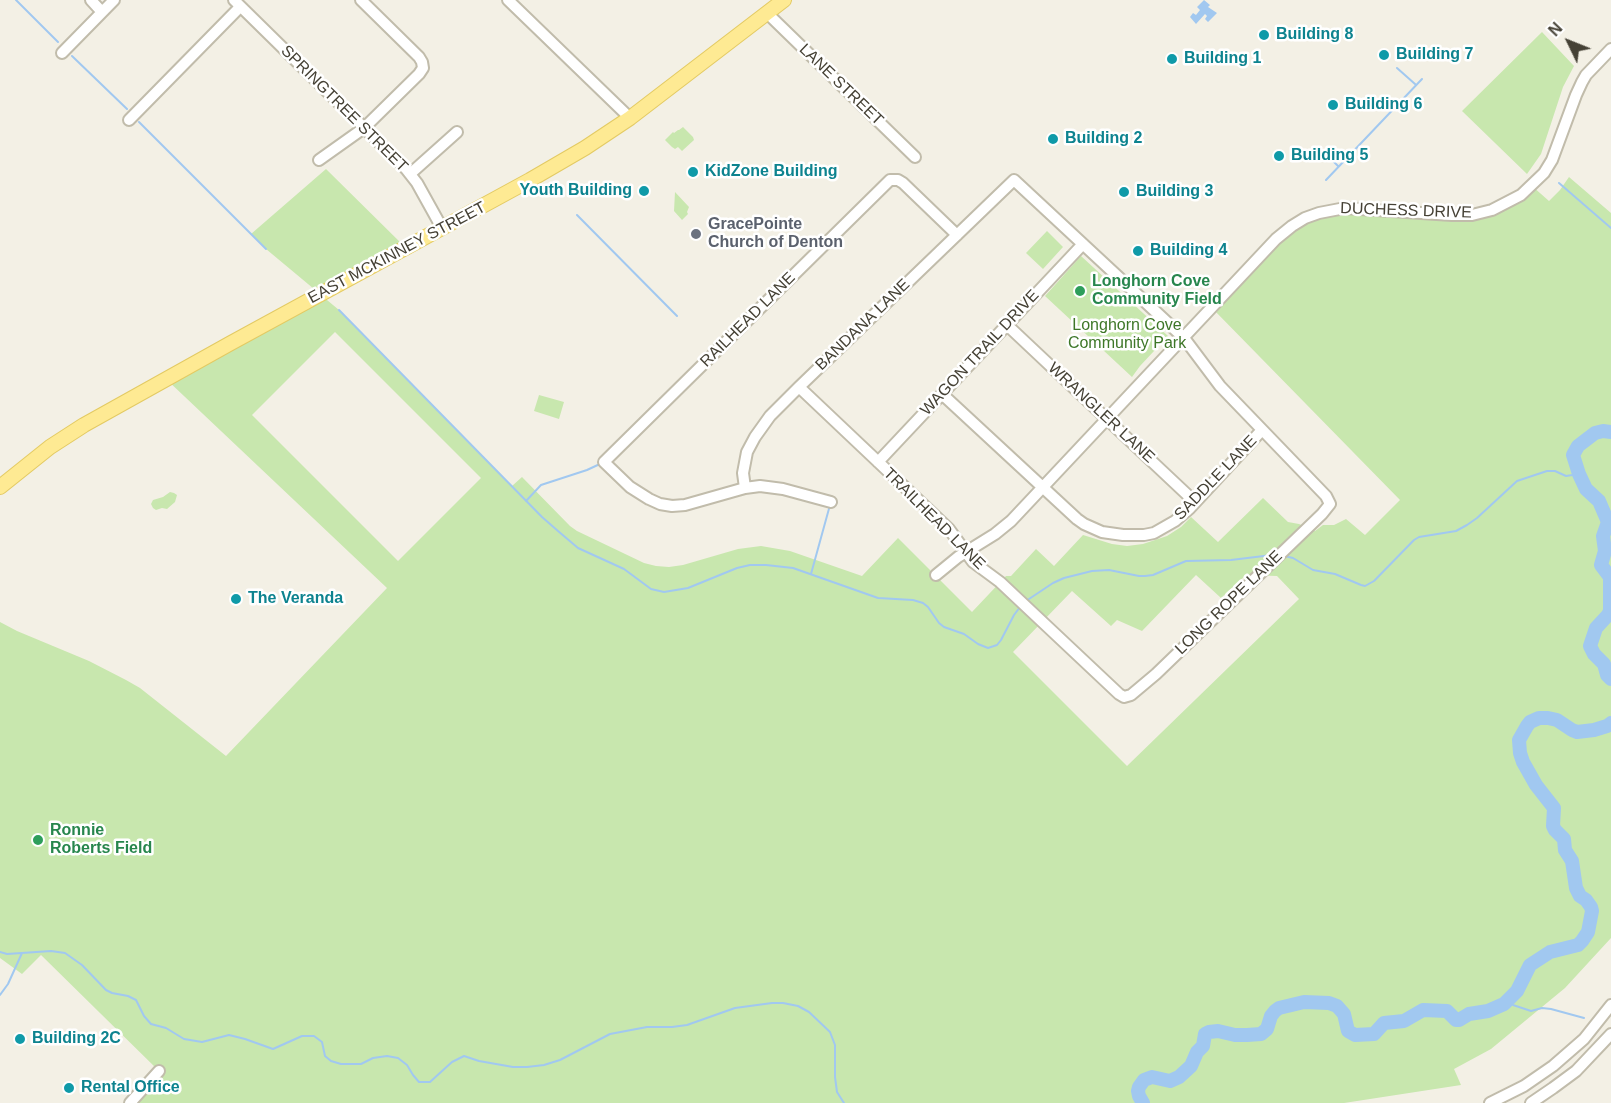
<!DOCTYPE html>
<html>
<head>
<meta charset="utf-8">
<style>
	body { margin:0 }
	#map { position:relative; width:1611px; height:1103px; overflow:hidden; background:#f3f0e5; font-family:Arial,sans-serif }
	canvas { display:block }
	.north { position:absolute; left:1539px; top:12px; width:60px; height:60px; -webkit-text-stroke:4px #fff; paint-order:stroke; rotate:313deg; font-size:16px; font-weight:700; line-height:24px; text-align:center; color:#454135 }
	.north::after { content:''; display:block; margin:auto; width:21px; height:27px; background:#454135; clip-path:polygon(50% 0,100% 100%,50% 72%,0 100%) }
</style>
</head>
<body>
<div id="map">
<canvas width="1611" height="1103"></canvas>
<div class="north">N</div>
</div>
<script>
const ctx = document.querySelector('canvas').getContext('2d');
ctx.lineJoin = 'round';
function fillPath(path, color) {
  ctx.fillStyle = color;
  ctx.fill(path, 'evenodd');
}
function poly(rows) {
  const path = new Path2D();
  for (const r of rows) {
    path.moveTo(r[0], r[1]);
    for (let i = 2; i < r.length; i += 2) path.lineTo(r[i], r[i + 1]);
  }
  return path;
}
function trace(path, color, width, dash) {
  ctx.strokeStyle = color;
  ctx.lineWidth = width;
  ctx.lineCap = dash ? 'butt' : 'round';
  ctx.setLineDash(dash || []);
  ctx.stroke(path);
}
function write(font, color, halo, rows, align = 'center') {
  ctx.font = font + ' Arial,sans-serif';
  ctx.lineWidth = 5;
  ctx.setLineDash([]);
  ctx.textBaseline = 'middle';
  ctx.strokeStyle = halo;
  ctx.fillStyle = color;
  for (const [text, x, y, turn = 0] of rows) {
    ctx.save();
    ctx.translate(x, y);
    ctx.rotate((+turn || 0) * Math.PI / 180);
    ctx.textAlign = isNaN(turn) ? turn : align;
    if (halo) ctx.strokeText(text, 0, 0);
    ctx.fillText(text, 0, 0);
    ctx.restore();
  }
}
fillPath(poly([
	[1542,32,1574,66,1563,87,1541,154,1527,174,1462,111],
	[683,127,693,137,694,140,682,151,678,147,675,149,672,147,665,140,673,132,674,133,678,130,679,130],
	[326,169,406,248,321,295,339,310,512,486,522,477,570,526,577,531,644,563,656,566,669,567,683,565,738,549,761,546,790,551,862,576,898,538,972,612,1006,576,1011,576,1036,549,1054,566,1083,535,1112,544,1127,546,1143,544,1167,536,1181,527,1191,517,1218,542,1263,498,1288,522,1299,524,1315,531,1323,525,1334,525,1346,519,1365,535,1400,500,1212,308,1276,239,1319,213,1472,215,1532,186,1549,201,1560,190,1569,177,1611,213,1611,938,1565,988,1491,1049,1454,1069,1461,1085,1344,1103,130,1103,159,1071,41,955,22,974,0,958,0,622,17,631,89,661,126,680,140,688,226,756,387,588,166,379,320,294,266,249,251,234],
	[335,332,481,478,398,561,252,415],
	[1196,575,1221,598,1246,575,1277,576,1299,599,1127,766,1013,652,1072,591,1111,626,1117,620,1142,631],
	[675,192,689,207,687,212,688,214,682,220,674,211],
	[1047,231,1063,247,1043,269,1026,253],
	[1081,256,1168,336,1140,366,1132,377,1045,296],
	[539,395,564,402,559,419,534,411],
	[170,492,174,493,177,495,175,502,167,509,162,508,156,510,153,508,151,504,153,500,163,497]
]), '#c8e7ae');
fillPath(poly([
	[1204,0,1210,5,1208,7,1217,13,1208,22,1205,19,1207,16,1205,14,1196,24,1190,17,1193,13,1196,15,1200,10,1197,7]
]), '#a1c8f0');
trace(poly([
	[16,0,58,42],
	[72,56,127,109],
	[1397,68,1415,84],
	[139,122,266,249],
	[1327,149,1331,159,1338,166],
	[1326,180,1422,79],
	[1559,183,1611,228],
	[577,215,677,316],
	[339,310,542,517,558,531,578,548,624,569,651,589,664,592,688,588,737,568,750,565,766,565,793,568,878,598,913,600,923,603,928,607,939,623,944,627,964,634,978,644,988,648,997,645,1001,640,1014,615,1020,607],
	[526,501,541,485,587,470,602,463],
	[1284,556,1293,558,1313,570,1335,574,1361,585,1365,586,1374,581,1414,540,1419,537,1456,531,1467,525,1477,518,1517,481,1547,471,1555,471,1566,476,1579,474],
	[811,574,830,505],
	[1026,601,1053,583,1064,578,1092,571,1109,570,1139,576,1145,576,1153,575,1186,561,1231,560,1272,555],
	[0,952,7,954,51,951,65,953,82,965,106,990,112,993,128,996,136,1000,144,1016,151,1024,166,1028,184,1039,202,1042,229,1035,245,1039,273,1049,302,1036,314,1036,322,1042,325,1056,331,1061,341,1064,361,1064,373,1058,387,1056,398,1058,407,1065,413,1075,419,1082,430,1082,452,1062,464,1056,479,1061,513,1067,527,1067,544,1065,560,1060,610,1034,647,1027,672,1027,687,1025,735,1008,772,1003,783,1003,798,1006,809,1012,830,1032,835,1045,835,1077,837,1092,844,1103],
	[0,995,8,984,22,953],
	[1509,1000,1513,1005,1531,1011,1542,1008,1551,1009,1584,1018]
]), '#a1c8f0', 2);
trace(poly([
	[1611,432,1603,431,1595,433,1578,446,1573,455,1579,474,1586,489,1599,501,1608,522,1603,536,1605,551,1601,565,1610,577,1610,611,1608,615,1596,628,1590,646,1594,654,1604,664,1607,675,1611,679],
	[1143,1103,1139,1096,1138,1091,1139,1087,1144,1080,1152,1077,1170,1081,1179,1077,1191,1066,1197,1052,1203,1046,1205,1034,1209,1032,1218,1031,1235,1035,1247,1035,1261,1034,1267,1029,1271,1016,1275,1011,1279,1008,1304,1002,1329,1003,1337,1006,1344,1014,1348,1031,1355,1035,1374,1034,1384,1023,1404,1021,1423,1010,1447,1011,1456,1020,1459,1020,1469,1014,1488,1011,1504,1004,1517,991,1530,965,1550,952,1578,945,1582,941,1588,932,1592,911,1591,907,1586,900,1580,896,1576,888,1572,861,1565,850,1564,839,1555,830,1553,826,1554,808,1536,785,1523,762,1520,753,1519,740,1527,726,1530,722,1539,718,1548,718,1557,720,1572,730,1577,732,1594,730,1607,726,1611,723]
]), '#a1c8f0', 14);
const minor = poly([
	[91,0,102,12],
	[234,0,406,169,417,183,442,228],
	[508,0,630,118],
	[767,13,915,157],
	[62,53,114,0],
	[129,120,240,7],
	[319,160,364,128,419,74,423,68,422,62,419,57,361,0],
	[410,174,457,132],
	[1007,325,1195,502],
	[942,394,1077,519,1084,524,1102,532,1123,535,1144,535,1154,533,1175,521,1189,509,1262,430],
	[878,462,1083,244],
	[745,488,743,473,747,452,755,437,770,416,799,387,1014,180,1184,338,1220,386,1326,496,1330,504,1322,514,1156,674,1131,695,1124,697,1119,694,1000,582,973,562,949,529,799,387],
	[831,502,783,489,760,486,745,488,685,505,672,506,660,504,649,499,630,487,604,462,890,180,898,180,903,183,957,235],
	[936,575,958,557,995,534,1011,521,1276,239,1292,226,1305,218,1319,213,1345,208,1452,215,1472,215,1492,210,1521,195,1544,173,1552,160,1576,95,1582,82,1586,75,1611,49],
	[130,1103,159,1071],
	[1490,1103,1524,1086,1553,1066,1584,1039,1611,1005],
	[1531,1103,1553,1088,1576,1071,1611,1034]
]);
const major = poly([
	[0,487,50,447,84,425,231,343,530,180,585,148,630,118,784,0]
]);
trace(minor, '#c1bcab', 14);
trace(major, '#e3ca63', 16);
trace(minor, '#fff', 10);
trace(major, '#feea93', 14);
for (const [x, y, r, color] of [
	[1264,35,6,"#0f9aa8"],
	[1384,55,6,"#0f9aa8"],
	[1172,59,6,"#0f9aa8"],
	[1333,105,6,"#0f9aa8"],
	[1053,139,6,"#0f9aa8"],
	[1279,156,6,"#0f9aa8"],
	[693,172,6,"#0f9aa8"],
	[644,191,6,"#0f9aa8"],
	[1124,192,6,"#0f9aa8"],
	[696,234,6,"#6b7280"],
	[1138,251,6,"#0f9aa8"],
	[1080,291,6,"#2e9e5b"],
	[236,599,6,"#0f9aa8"],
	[38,840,6,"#2e9e5b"],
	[20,1039,6,"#0f9aa8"],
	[69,1088,6,"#0f9aa8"]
]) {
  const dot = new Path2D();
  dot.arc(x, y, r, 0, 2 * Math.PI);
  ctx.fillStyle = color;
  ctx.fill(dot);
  trace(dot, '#fff', 2);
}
write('bold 16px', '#0d838f', '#fff', [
	["Building 8",1276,35],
	["Building 7",1396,55],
	["Building 1",1184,59],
	["Building 6",1345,105],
	["Building 2",1065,139],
	["Building 5",1291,156],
	["KidZone Building",705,172],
	["Youth Building",632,191,"right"],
	["Building 3",1136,192],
	["Building 4",1150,251],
	["The Veranda",248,599],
	["Building 2C",32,1039],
	["Rental Office",81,1088]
], 'left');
write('16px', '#454135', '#fff', [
	["LANE STREET",841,85,44],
	["SPRINGTREE STREET",344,109,45],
	["DUCHESS DRIVE",1406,211,2],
	["EAST MCKINNEY STREET",397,253,-28],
	["RAILHEAD LANE",748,320,-45],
	["BANDANA LANE",863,325,-44],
	["WAGON TRAIL DRIVE",980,353,-47],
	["WRANGLER LANE",1101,413,43],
	["SADDLE LANE",1216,478,-46],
	["TRAILHEAD LANE",934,519,45],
	["LONG ROPE LANE",1229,603,-44]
]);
write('bold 16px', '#5b616d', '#fff', [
	["GracePointe",708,225],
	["Church of Denton",708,243]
], 'left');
write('bold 16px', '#27864d', '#fff', [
	["Longhorn Cove",1092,282],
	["Community Field",1092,300],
	["Ronnie",50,831],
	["Roberts Field",50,849]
], 'left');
write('16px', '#3e7728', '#fff', [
	["Longhorn Cove",1127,326],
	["Community Park",1127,344]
]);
</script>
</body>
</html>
